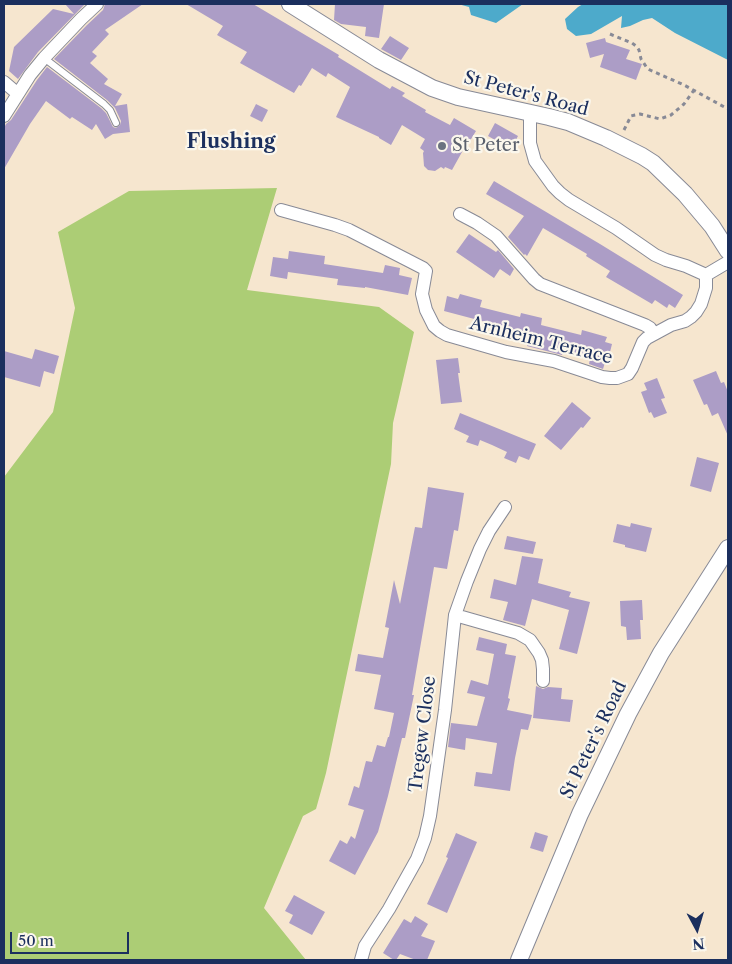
<!DOCTYPE html>
<html>
<head>
<meta charset="utf-8">
<style>
	body { margin:0 }
	#map { position:relative; width:732px; height:964px; overflow:hidden; background:#f6e6cf; font-family:"Libre Caslon Text",serif }
	canvas { display:block }
	.frame { position:absolute; inset:0; border:5px solid #1b2f5e; pointer-events:none }
	.north { position:absolute; left:672px; top:904px; width:50px; height:50px; -webkit-text-stroke:4px #fbf7ec; paint-order:stroke; rotate:174deg; font-size:14px; font-weight:700; line-height:20px; text-align:center; color:#1b2f5e }
	.north::after { content:''; display:block; margin:auto; width:18px; height:22px; background:#1b2f5e; clip-path:polygon(50% 0,100% 100%,50% 72%,0 100%) }
	.scale { position:absolute; left:10px; top:932px; width:119px; height:22px; box-sizing:border-box; border:2px solid #1b2f5e; border-top:0; padding-left:6px; font-size:15px; line-height:18px; white-space:nowrap; color:#1b2f5e; -webkit-text-stroke:4px #fbf7ec; paint-order:stroke }
</style>
</head>
<body>
<div id="map">
<canvas width="732" height="964"></canvas>
<div class="frame"></div>
<div class="north">N</div>
<div class="scale">50 m</div>
</div>
<script>
const ctx = document.querySelector('canvas').getContext('2d');
ctx.lineJoin = 'round';
function fillPath(path, color) {
  ctx.fillStyle = color;
  ctx.fill(path, 'evenodd');
}
function poly(rows) {
  const path = new Path2D();
  for (const r of rows) {
    path.moveTo(r[0], r[1]);
    for (let i = 2; i < r.length; i += 2) path.lineTo(r[i], r[i + 1]);
  }
  return path;
}
function trace(path, color, width, dash) {
  ctx.strokeStyle = color;
  ctx.lineWidth = width;
  ctx.lineCap = dash ? 'butt' : 'round';
  ctx.setLineDash(dash || []);
  ctx.stroke(path);
}
function write(font, color, halo, rows, align = 'center') {
  ctx.font = font + ' "Libre Caslon Text",serif';
  ctx.lineWidth = 4.5;
  ctx.setLineDash([]);
  ctx.textBaseline = 'middle';
  ctx.strokeStyle = halo;
  ctx.fillStyle = color;
  for (const [text, x, y, turn = 0] of rows) {
    ctx.save();
    ctx.translate(x, y);
    ctx.rotate((+turn || 0) * Math.PI / 180);
    ctx.textAlign = isNaN(turn) ? turn : align;
    if (halo) ctx.strokeText(text, 0, 0);
    ctx.fillText(text, 0, 0);
    ctx.restore();
  }
}
fillPath(poly([
	[277,188,247,290,379,307,414,332,393,423,391,464,326,773,316,809,303,816,264,908,306,960,4,960,4,477,53,412,75,308,58,232,129,191]
]), '#accd75');
fillPath(poly([
	[458,4,523,4,496,23,471,15,469,7],
	[583,4,728,4,728,60,675,33,652,18,643,20,630,26,621,28,622,16,591,34,576,36,567,29,565,19,578,7]
]), '#4daacb');
fillPath(poly([
	[65,4,85,4,38,52,18,79,9,71,14,47,53,9,74,14],
	[105,4,143,4,105,30,109,34,92,52,97,56,90,63,108,79,104,84,122,94,115,106,127,104,130,132,113,134,105,139,96,124,92,130,72,117,70,119,46,101,30,124,4,169,4,128,6,124,11,120,37,80,47,67,101,108,106,113,113,127,116,128,120,125,121,121,115,108,107,100,54,59,87,25,103,10],
	[186,4,253,4,339,55,338,57,390,89,392,86,405,93,402,96,426,110,425,112,450,125,454,118,476,131,468,144,467,143,452,170,445,167,444,169,441,167,435,171,428,170,424,166,423,153,424,151,420,148,425,139,402,125,391,145,379,138,379,137,336,117,350,87,328,73,326,77,312,68,301,86,299,85,294,93,240,63,247,52,217,35,223,26],
	[335,4,384,4,379,38,365,36,366,27,341,24,334,20],
	[390,36,409,48,401,60,381,49],
	[605,38,606,42,630,50,626,59,642,64,636,80,600,67,604,54,590,58,586,43],
	[256,104,268,110,262,122,250,116],
	[495,123,518,136,511,149,488,136],
	[494,181,600,244,683,295,675,308,669,304,667,308,655,300,652,304,606,277,610,271,586,256,587,254,543,228,527,256,525,254,524,255,508,237,524,216,486,194],
	[469,234,496,252,498,250,514,269,510,276,500,269,494,278,456,252],
	[289,251,325,256,324,264,383,273,385,265,400,268,399,275,412,278,408,295,365,287,365,288,337,285,338,279,288,272,287,279,270,276,273,257,288,259],
	[460,294,482,300,480,307,520,317,521,313,542,318,541,325,581,335,582,330,607,337,605,342,612,344,609,356,607,356,603,369,589,364,590,359,563,352,562,355,527,346,531,334,444,311,447,296,458,299],
	[35,349,59,356,54,374,44,371,40,387,4,377,4,351,32,359],
	[458,358,460,373,458,373,462,402,441,404,436,360],
	[716,371,721,383,724,382,728,392,728,436,718,413,712,416,707,404,704,405,693,380],
	[657,378,665,398,661,399,667,413,654,418,651,412,649,413,641,392,647,390,644,383],
	[572,402,591,418,583,428,581,427,561,450,544,436],
	[460,413,536,444,529,460,519,456,516,463,504,458,507,452,492,445,480,440,478,446,466,442,469,436,454,429],
	[697,457,719,463,711,492,690,486],
	[428,487,464,493,458,531,454,530,447,569,434,567,412,695,414,695,405,738,402,738,388,796,378,832,355,875,329,861,340,840,347,844,351,836,355,839,364,810,348,805,354,786,359,788,366,761,372,762,377,745,385,747,388,737,389,737,394,713,374,709,381,675,355,671,358,654,383,658,389,628,385,627,394,580,400,604,415,527,422,528],
	[631,523,652,528,646,552,625,547,625,545,613,542,617,524,630,527],
	[507,536,536,542,533,554,504,549],
	[522,556,543,559,538,583,571,592,569,597,590,602,577,654,559,649,569,610,532,599,525,626,503,620,508,602,490,598,494,579,516,585],
	[642,600,643,620,640,620,641,639,627,640,626,627,621,626,620,601],
	[479,637,507,644,505,654,516,656,508,698,510,699,507,710,532,715,528,730,521,729,515,758,510,791,474,786,476,772,492,774,497,743,466,738,465,750,448,747,451,723,477,726,485,697,467,693,471,680,488,685,494,654,476,650],
	[536,686,543,689,548,687,562,688,561,699,573,700,570,722,533,718],
	[535,832,548,836,543,852,530,848],
	[456,833,477,842,447,913,427,904,448,858,446,857],
	[294,895,325,912,312,935,289,923,293,915,285,911],
	[415,916,428,924,421,936,435,941,427,960,416,960,400,954,396,960,394,960,383,953,404,919,411,923]
]), '#ac9dc6');
const service = poly([
	[44,58,104,104,110,110,116,123]
]);
const minor = poly([
	[4,82,18,94],
	[530,113,530,143,535,161,553,186,560,193,569,200,616,228,655,255,666,260,686,266,706,275,728,262],
	[4,116,30,75,44,58,81,19,97,4],
	[281,210,335,225,349,230,423,268,426,271,422,294,426,310,434,326,440,331,447,335,506,352,554,361,602,377,610,378,617,378,628,374,632,368,643,342,647,338,671,325,685,321,691,317,696,312,701,304,706,288,706,275],
	[460,214,477,223,496,236,534,279,540,284,645,325,650,328,654,334],
	[455,615,518,633,530,640,539,653,542,660,543,669,543,681],
	[361,960,365,946,389,909,417,859,425,838,430,816,445,710,455,615,467,581,480,549,489,531,505,507]
]);
const tertiary = poly([
	[290,4,379,60,432,88,458,97,549,117,568,122,606,138,642,156,653,163,685,194,712,226,728,251],
	[519,960,580,814,628,714,661,653,728,548]
]);
trace(service, '#888a96', 8);
trace(minor, '#888a96', 14);
trace(tertiary, '#888a96', 18);
trace(poly([
	[610,34,632,43,636,46,639,50,641,59,647,68,650,70,684,85,728,109],
	[624,130,631,116,635,115,640,114,660,119,671,115,684,104,694,90]
]), '#888a96', 3, [4, 4]);
trace(service, '#fff', 6);
trace(minor, '#fff', 12);
trace(tertiary, '#fff', 16);
for (const [x, y, r, color] of [
	[442,146,5,"#6b7280"]
]) {
  const dot = new Path2D();
  dot.arc(x, y, r, 0, 2 * Math.PI);
  ctx.fillStyle = color;
  ctx.fill(dot);
  trace(dot, '#fbf7ec', 2);
}
write('18px', '#1b2f5e', '#fbf7ec', [
	["St Peter's Road",526,94,15],
	["Arnheim Terrace",541,341,14],
	["Tregew Close",423,734,-83],
	["St Peter's Road",594,740,-64]
]);
write('18px', '#5b616d', '#fbf7ec', [
	["St Peter",452,146]
], 'left');
write('bold 20px', '#1b2f5e', '#fbf7ec', [
	["Flushing",231,142]
]);
</script>
</body>
</html>
